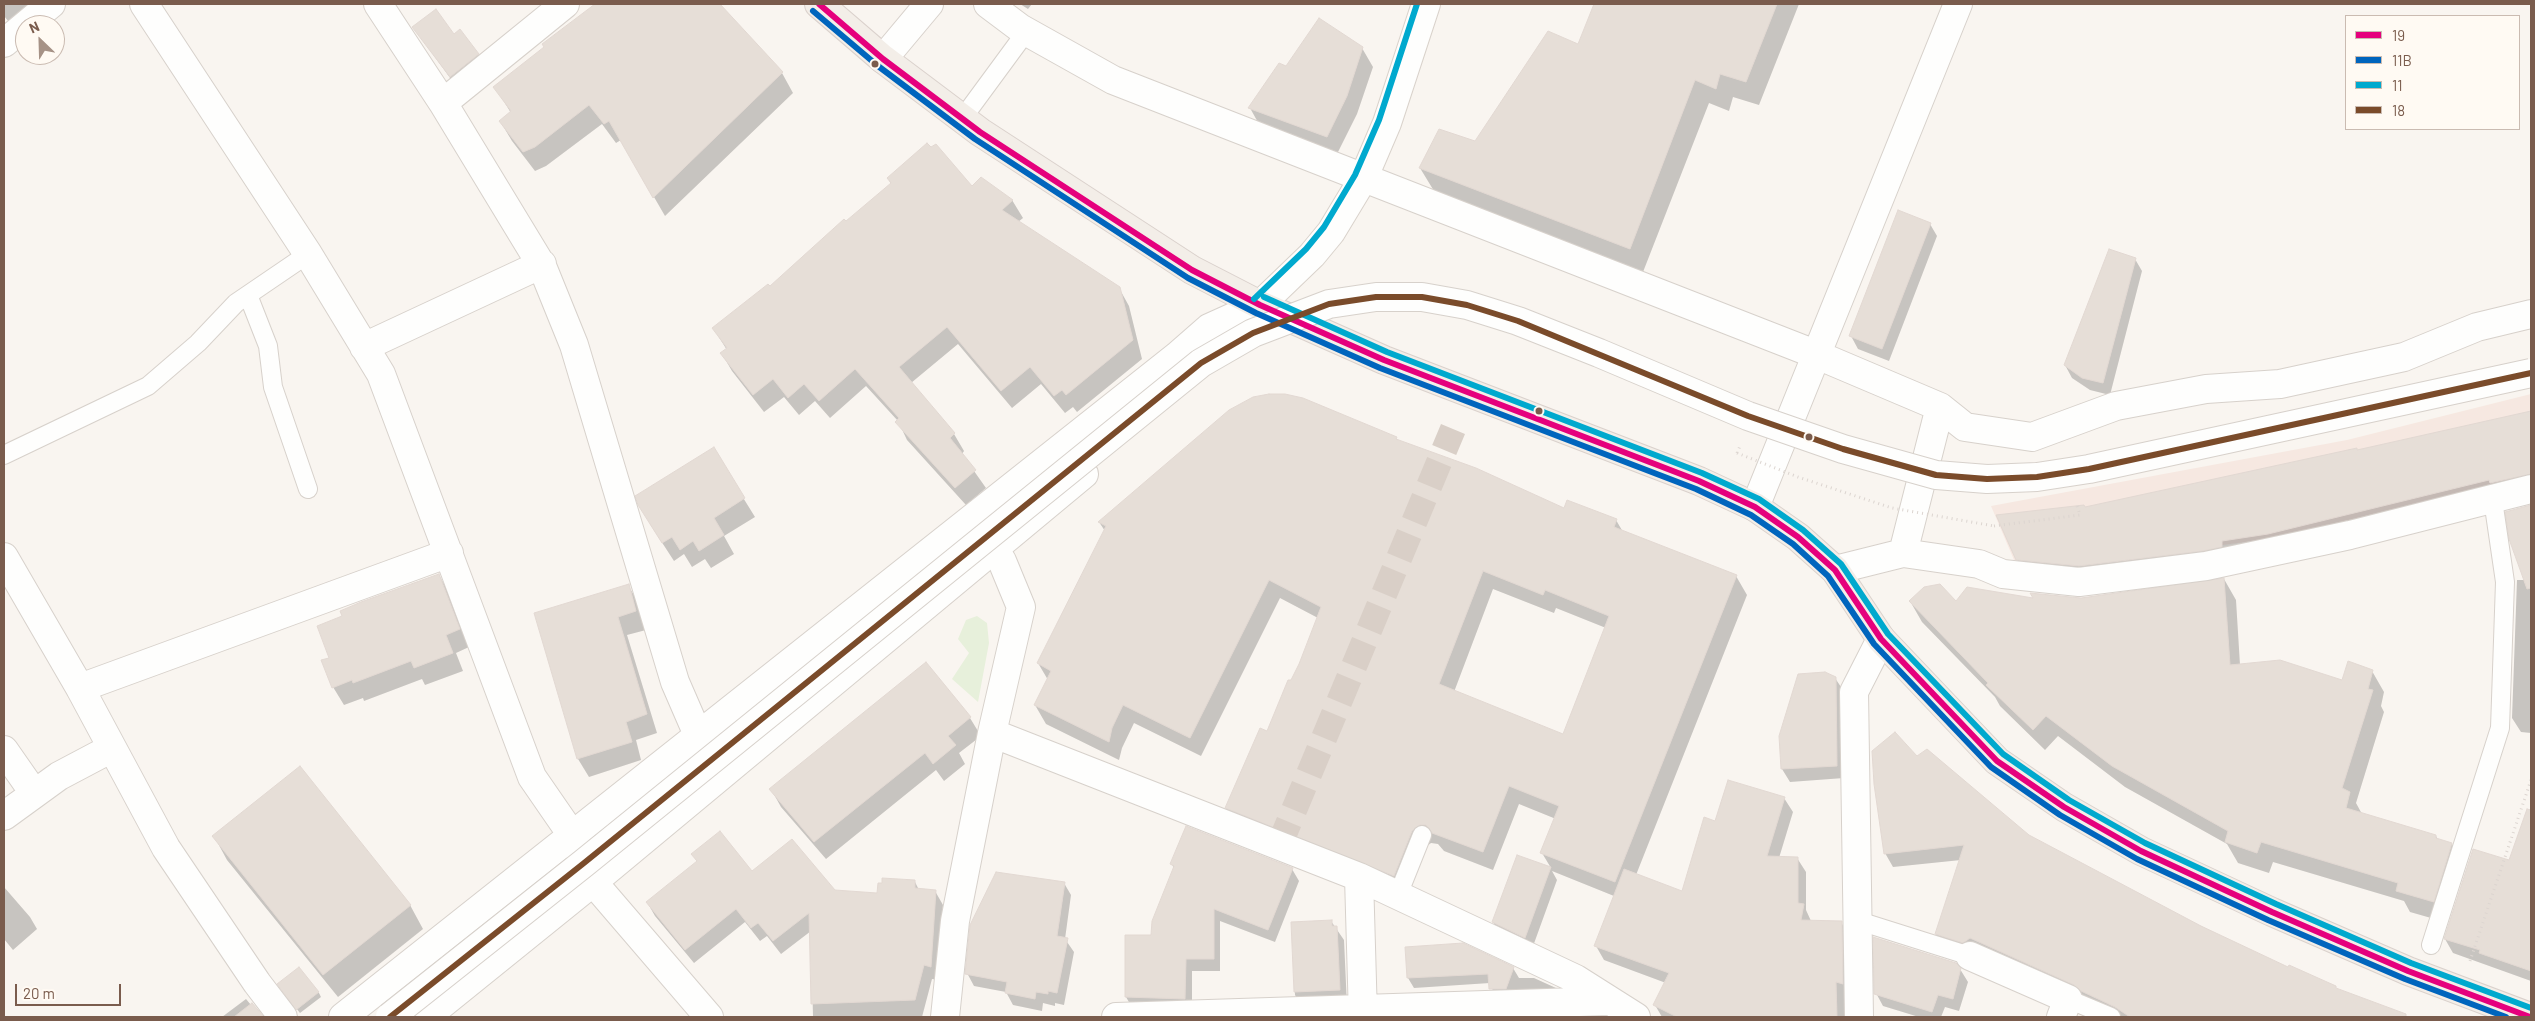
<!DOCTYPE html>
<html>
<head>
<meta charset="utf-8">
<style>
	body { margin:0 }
	#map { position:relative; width:2535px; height:1021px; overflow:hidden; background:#f9f5f0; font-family:Barlow,sans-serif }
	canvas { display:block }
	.frame { position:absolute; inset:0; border:5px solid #7a5c4d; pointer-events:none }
	.legend { position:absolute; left:2345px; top:15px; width:175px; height:115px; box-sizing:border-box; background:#fffaf3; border:1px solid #cabbb1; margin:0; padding:6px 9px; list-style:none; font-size:15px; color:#7a5c4d }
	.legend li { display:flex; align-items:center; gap:10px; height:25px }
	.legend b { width:25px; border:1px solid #cabbb1 }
	.north { position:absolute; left:15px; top:15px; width:50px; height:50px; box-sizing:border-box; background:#fffaf3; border:1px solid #cabbb1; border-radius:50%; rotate:336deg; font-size:14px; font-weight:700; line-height:20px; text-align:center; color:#7a5c4d }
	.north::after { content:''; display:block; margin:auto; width:18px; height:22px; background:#a69286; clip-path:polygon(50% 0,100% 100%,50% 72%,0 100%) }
	.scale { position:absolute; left:15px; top:984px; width:106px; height:22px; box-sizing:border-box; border:2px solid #7a5c4d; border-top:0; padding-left:6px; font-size:15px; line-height:18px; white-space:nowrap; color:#7a5c4d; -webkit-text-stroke:4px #fffaf3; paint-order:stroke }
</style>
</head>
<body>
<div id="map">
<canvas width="2535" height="1021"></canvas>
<div class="frame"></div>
<ul class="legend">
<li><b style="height:6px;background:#e5007d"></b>19</li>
<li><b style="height:6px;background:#0065bd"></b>11B</li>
<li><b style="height:6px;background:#00a9ce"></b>11</li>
<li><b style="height:6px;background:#7a4b2a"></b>18</li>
</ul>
<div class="north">N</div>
<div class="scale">20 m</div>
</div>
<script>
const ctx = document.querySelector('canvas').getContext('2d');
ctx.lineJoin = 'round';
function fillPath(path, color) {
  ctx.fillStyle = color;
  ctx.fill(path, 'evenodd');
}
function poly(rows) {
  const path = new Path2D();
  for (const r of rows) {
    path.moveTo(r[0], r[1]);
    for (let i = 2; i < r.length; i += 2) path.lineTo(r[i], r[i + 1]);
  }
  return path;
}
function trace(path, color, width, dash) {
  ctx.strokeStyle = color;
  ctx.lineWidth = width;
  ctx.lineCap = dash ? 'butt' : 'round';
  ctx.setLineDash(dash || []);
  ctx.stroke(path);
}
fillPath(poly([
	[2531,394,2531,472,2500,483,2275,538,2081,564,2014,560,1991,506,2347,440]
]), '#f6e8e1');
fillPath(poly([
	[977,616,987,623,989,643,978,702,952,679,969,653,958,639,966,620]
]), '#e7f0db');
fillPath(poly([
	[4,4,27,4,28,6,9,22,4,16],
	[597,4,719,4,782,73,793,93,665,216,621,140,616,143,602,124,546,166,535,171,512,141,500,121,511,113,495,87,546,47,544,44],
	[1020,4,1032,4,1028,9],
	[1595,4,1799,4,1759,105,1733,97,1729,111,1709,103,1643,272,1434,191,1420,168,1475,143,1579,45],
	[414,28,454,35,478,54,485,67,458,89],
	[1362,48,1373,67,1357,114,1337,154,1260,126,1250,108],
	[888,178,972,187,1012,200,1023,218,1018,222,1119,288,1129,306,1142,359,1077,412,1073,407,1065,413,1041,384,1012,408,958,344,911,383,954,434,964,451,962,454,986,488,966,505,907,440,898,421,866,386,830,418,815,401,799,415,784,397,764,412,732,371,722,354,727,350,713,328,770,287,846,223,891,184],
	[1930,224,1937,236,1889,361,1858,349,1851,336],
	[2135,259,2142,271,2110,395,2090,390,2072,378,2065,365],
	[2531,413,2531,489,2277,548,2025,574,2017,559,2085,508,2357,452],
	[1396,438,1398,441,1565,509,1616,520,1623,532,1736,576,1747,595,1636,875,1683,892,1716,823,1784,798,1793,812,1779,858,1797,858,1806,872,1806,910,1811,921,1841,922,1849,937,1850,997,1844,995,1844,1017,1662,1017,1655,1005,1666,983,1604,960,1596,946,1614,896,1552,871,1557,880,1532,949,1500,935,1493,922,1551,868,1542,853,1556,819,1519,804,1493,870,1444,851,1438,844,1431,843,1422,850,1405,894,1237,826,1226,808,1267,733,1300,664,1318,618,1280,598,1201,756,1134,723,1122,748,1119,760,1046,724,1035,705,1048,680,1038,663,1105,531,1099,522],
	[1493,589,1554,613,1556,608,1606,628,1563,736,1454,692],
	[713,449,755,517,724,536,734,554,711,568,705,559,692,567,684,554,674,561,650,524],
	[2531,506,2531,733,2521,732,2512,718,2517,580,2525,580,2507,513],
	[439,575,449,593,469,647,456,653,463,671,425,685,422,679,364,701,363,698,344,705,333,687,330,658,343,617],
	[2224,579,2236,600,2240,665,2343,681,2372,671,2384,692,2381,706,2384,712,2356,803,2362,814,2436,836,2438,840,2452,844,2464,865,2445,922,2410,912,2404,901,2273,862,2269,873,2238,863,2227,844,2125,787,2058,736,2045,750,2000,706,1995,697,1922,622,1910,601,1956,603,2081,599],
	[628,585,639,604,646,630,627,635,657,733,636,740,641,760,589,777,578,759,535,614],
	[926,664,970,718,981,736,959,753,965,764,944,781,936,770,826,859,781,807,771,789],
	[1835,678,1843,690,1844,778,1790,782,1782,769,1780,737],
	[1917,758,2029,836,2153,903,2289,969,2404,1017,2117,1017,1944,947,1936,934,1961,860,1893,867,1885,853],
	[2531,824,2531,981,2453,953,2445,939,2510,862,2522,852],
	[214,836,410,905,423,929,338,997,227,860],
	[693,854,752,872,834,891,879,894,915,882,919,890,935,891,943,905,938,980,932,979,922,1017,813,1017,811,931,781,954,767,936,760,941,745,922,694,963,655,916,647,902,697,862],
	[1172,864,1292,869,1299,881,1275,942,1220,921,1220,971,1192,971,1192,1010,1133,1009,1126,997,1152,936,1174,869],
	[1064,883,1071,895,1065,939,1074,952,1064,1005,1055,1003,1055,1006,1043,1003,1042,1011,1013,1005,1006,992,974,986,967,973],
	[4,887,30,917,37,929,13,950,4,939],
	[1331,921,1344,940,1347,1006,1303,1008,1295,995,1292,924],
	[1407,948,1513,968,1519,978,1534,978,1556,988,1560,996,1496,999,1490,983,1414,988,1408,978],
	[1960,969,1968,982,1959,1011,1945,1007,1941,1017,1919,1017,1883,1006,1876,993],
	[282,990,318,991,321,997,300,1013],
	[246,999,261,1017,222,1017]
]), '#0003');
const building = poly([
	[595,4,720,4,783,72,653,198,609,121,604,124,589,105,535,147,523,152,499,121,511,111,493,87,544,47,542,44,595,4],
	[1594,4,1777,4,1746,82,1720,74,1716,89,1695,80,1630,249,1419,168,1439,129,1475,141,1548,31,1578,44,1594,4],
	[436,9,454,34,460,29,479,54,450,77,412,27,436,9],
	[1319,18,1363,47,1347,96,1327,137,1248,108,1279,63,1286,66,1319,18],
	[927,143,931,147,936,144,972,186,981,177,1013,200,1002,210,1120,287,1133,340,1066,395,1062,390,1054,396,1030,367,1001,391,947,327,899,367,955,433,950,438,976,470,955,488,895,422,899,418,855,369,819,401,804,384,788,398,773,379,753,395,720,353,727,348,712,328,768,284,770,286,844,219,846,221,891,183,887,178,927,143],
	[1898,210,1931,223,1882,349,1849,336,1898,210],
	[2109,249,2136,258,2103,383,2082,378,2064,365,2109,249],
	[1269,394,1285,394,1303,398,1397,437,1396,439,1476,468,1564,508,1567,500,1617,519,1614,527,1737,575,1615,882,1540,853,1559,806,1509,786,1483,852,1432,833,1426,825,1420,825,1412,831,1394,876,1225,808,1260,728,1267,731,1288,680,1291,680,1299,664,1321,607,1269,580,1190,738,1123,705,1112,728,1109,742,1034,705,1051,671,1037,663,1106,526,1098,522,1229,410,1253,397,1269,394],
	[1483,571,1543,595,1545,590,1609,616,1563,734,1439,684,1483,571],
	[2531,411,2531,474,2490,483,2489,480,2268,534,2222,541,2222,547,2203,551,2079,566,2016,560,1996,515,2084,505,2085,507,2357,448,2357,450,2531,411],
	[714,447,745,498,714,518,724,535,699,551,693,541,680,550,672,537,662,543,638,505,635,496,714,447],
	[2531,505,2531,588,2527,589,2509,539,2505,512,2531,505],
	[439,574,460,629,446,635,453,653,414,668,411,661,353,683,352,680,332,688,321,660,329,658,317,626,342,616,340,611,361,602,439,574],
	[2224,578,2230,665,2280,660,2342,680,2348,661,2373,670,2368,689,2373,690,2342,788,2350,792,2346,808,2436,835,2436,838,2452,843,2434,902,2396,891,2398,883,2261,842,2257,853,2225,842,2228,831,2112,766,2046,716,2033,730,1986,685,1988,683,1909,601,1924,587,1940,584,1956,601,1967,587,2033,598,2030,593,2081,598,2224,578],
	[629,584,636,611,618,617,647,714,626,722,632,742,577,759,534,613,629,584],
	[926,662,971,717,948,736,956,745,933,764,925,753,814,842,769,789,926,662],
	[1825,672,1836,677,1837,766,1781,769,1779,736,1798,674,1825,672],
	[1895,732,1917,756,1927,749,2029,835,2201,926,2288,967,2289,965,2336,986,2336,988,2406,1014,2406,1017,2130,1017,2115,1007,2081,991,2074,985,1970,938,1963,943,1935,934,1964,845,1884,854,1874,784,1872,751,1895,732],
	[300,766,411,905,323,975,212,836,300,766],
	[1728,780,1785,797,1767,856,1798,857,1798,903,1804,904,1801,920,1842,921,1843,984,1836,982,1837,1017,1677,1017,1653,1005,1669,973,1594,946,1624,869,1682,891,1704,817,1715,821,1728,780],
	[2527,809,2531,810,2531,971,2479,953,2480,950,2444,939,2473,849,2509,860,2527,809],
	[1186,826,1293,868,1268,930,1214,909,1214,959,1186,959,1185,999,1125,997,1125,935,1151,935,1152,921,1174,866,1170,864,1186,826],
	[720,831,752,871,792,839,835,890,877,893,878,883,882,883,882,878,915,880,915,888,936,890,931,967,924,965,915,1000,811,1004,809,913,773,941,758,923,751,928,736,909,685,950,646,902,697,861,691,854,720,831],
	[1517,855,1551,867,1525,938,1492,922,1517,855],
	[996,872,1065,882,1057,936,1068,938,1057,993,1048,991,1048,994,1036,992,1035,999,1005,993,1007,982,965,974,970,925,996,872],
	[1332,920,1332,926,1337,926,1340,990,1294,992,1291,922,1332,920],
	[1873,937,1956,963,1961,968,1953,999,1938,995,1932,1012,1874,994,1873,937],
	[1463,943,1514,967,1506,989,1489,989,1488,974,1407,978,1405,947,1463,943],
	[299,967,319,992,296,1010,277,984,299,967],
	[252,1003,264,1017,234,1017,252,1003]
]);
fillPath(building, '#e6ded7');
trace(building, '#e2d8d2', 1);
trace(poly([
	[1279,846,1453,429]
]), '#d9cfc7', 26, [26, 13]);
const service = poly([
	[962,119,1026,32],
	[248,295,268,346,273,387,308,489],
	[4,455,148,386,198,343,236,303,308,254],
	[1398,895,1422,835],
	[1859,921,1970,956],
	[2431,945,2500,728,2505,582,2493,500],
	[2068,999,2111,1017]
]);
const minor = poly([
	[144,4,308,254,381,374,532,777,572,835,593,882,709,1017],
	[378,4,443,103,542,266,574,345,675,682,698,735],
	[988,4,1020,28,1113,80,1815,354,1940,407,1965,427,2032,437,2116,406,2206,389,2280,384,2404,357,2477,327,2531,314],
	[4,43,51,4],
	[883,59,929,4],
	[443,103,565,4],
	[364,347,542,264],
	[1755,507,1958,4],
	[1903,553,1940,407],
	[4,557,80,688,166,848,257,983,283,1017],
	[1835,570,1903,553,1979,564,2003,574,2079,582,2206,566,2350,535,2531,489],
	[80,688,449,553],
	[992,733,1359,877,1576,979,1636,1017],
	[4,750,34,793],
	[4,816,59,776,112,748],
	[1359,877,1363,1017],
	[1970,956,2068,999,2061,1017],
	[945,1017,955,921,992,733,1021,607,1002,561,995,550],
	[1116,1017,1609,1001],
	[1859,1017,1854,692,1881,639]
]);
const tertiary = poly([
	[343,1017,1177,356,1209,328,1260,305],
	[426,1017,593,882,1084,474]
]);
const secondary = poly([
	[1260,305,1312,255,1331,232,1363,179,1387,123,1426,4]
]);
const primary = poly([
	[819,4,883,59,980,132,1192,270,1260,305,1384,360,1699,481,1755,507,1798,537,1835,570,1881,639,1997,761,2064,807,2141,851,2272,912,2408,971,2530,1017]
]);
trace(service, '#d7d1cb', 20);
trace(minor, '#d7d1cb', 30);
trace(tertiary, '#d7d1cb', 30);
trace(secondary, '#d9d2cb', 30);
trace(primary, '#dad1cc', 30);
trace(poly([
	[1737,453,1740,446],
	[1994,526,2080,515,2076,503],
	[2470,961,2531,780]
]), '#dcd5d0', 3, [1, 4]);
trace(service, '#fefefd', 18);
trace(minor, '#fefefd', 28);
trace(tertiary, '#fefefd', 28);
trace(secondary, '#fefefd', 28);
trace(primary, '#f3eee8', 28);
const tertiaryBridge = poly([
	[390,1017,584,863,1201,363,1253,333,1329,304,1376,297,1422,297,1467,305,1518,321,1599,353,1748,416,1843,449,1936,475,1987,479,2037,477,2089,469,2531,373]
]);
trace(tertiaryBridge, '#d7d1cb', 30, []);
trace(poly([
	[1737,453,1798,477,1892,508,1994,526]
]), '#dcd5d0', 3, [1, 4]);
trace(tertiaryBridge, '#fefefd', 28);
trace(poly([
	[819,4,883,59,980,132,1192,270,1260,305,1384,360,1699,481,1755,507,1798,537,1835,570,1881,639,1997,761,2064,807,2141,851,2272,912,2408,971,2530,1017]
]), '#e5007d', 6);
trace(poly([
	[813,11,878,66,975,139,1188,278,1256,313,1380,368,1696,489,1751,515,1793,544,1828,576,1874,644,1991,767,2060,815,2137,859,2268,920,2405,979,2506,1017]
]), '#0065bd', 6);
trace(poly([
	[1264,297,1387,352,1702,473,1759,499,1803,530,1841,564,1888,634,2003,754,2069,800,2145,843,2276,904,2411,963,2531,1008],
	[1254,299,1306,249,1324,227,1355,175,1379,120,1417,4]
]), '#00a9ce', 6);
trace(poly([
	[390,1017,584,863,1201,363,1253,333,1329,304,1376,297,1422,297,1467,305,1518,321,1748,416,1843,449,1936,475,1987,479,2037,477,2089,469,2531,373]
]), '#7a4b2a', 6);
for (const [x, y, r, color] of [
	[875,64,4.5,"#7a5c4d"],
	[1539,411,4.5,"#7a5c4d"],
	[1809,437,4.5,"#7a5c4d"]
]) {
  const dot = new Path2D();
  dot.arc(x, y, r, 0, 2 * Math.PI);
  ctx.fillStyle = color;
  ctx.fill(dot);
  trace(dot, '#fffaf3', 2);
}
</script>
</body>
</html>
